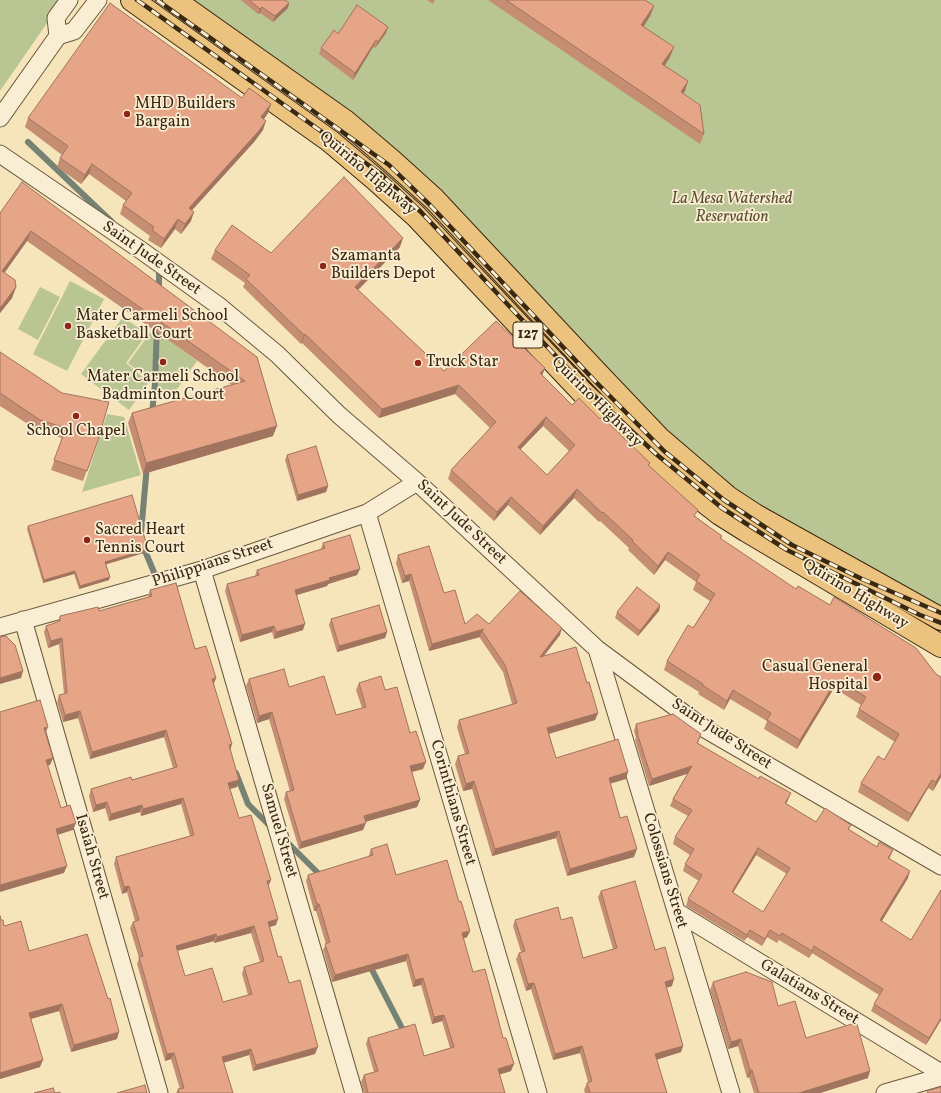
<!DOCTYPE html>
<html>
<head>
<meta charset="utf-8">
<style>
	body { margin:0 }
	canvas { display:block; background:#f6e4bb }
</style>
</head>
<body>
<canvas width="941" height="1093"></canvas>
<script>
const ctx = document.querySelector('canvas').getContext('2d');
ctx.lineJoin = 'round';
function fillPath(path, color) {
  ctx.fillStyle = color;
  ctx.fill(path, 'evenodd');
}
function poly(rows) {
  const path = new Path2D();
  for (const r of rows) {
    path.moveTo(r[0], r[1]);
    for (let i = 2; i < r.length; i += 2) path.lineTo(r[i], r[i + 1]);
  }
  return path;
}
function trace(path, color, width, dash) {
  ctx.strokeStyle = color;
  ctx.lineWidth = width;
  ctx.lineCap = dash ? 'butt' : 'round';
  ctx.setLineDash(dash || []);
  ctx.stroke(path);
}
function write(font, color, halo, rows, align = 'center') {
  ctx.font = font + ' Vollkorn,serif';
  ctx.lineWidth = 3.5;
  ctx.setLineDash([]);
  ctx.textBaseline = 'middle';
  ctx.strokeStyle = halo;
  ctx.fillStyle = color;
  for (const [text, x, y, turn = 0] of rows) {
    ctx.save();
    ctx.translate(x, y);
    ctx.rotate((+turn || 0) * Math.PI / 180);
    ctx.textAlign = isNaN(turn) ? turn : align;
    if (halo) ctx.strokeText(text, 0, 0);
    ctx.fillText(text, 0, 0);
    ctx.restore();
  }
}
fillPath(poly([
	[0,0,63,0,0,91],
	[174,0,941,0,941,619,729,498,434,199],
	[70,281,104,299,67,371,33,354],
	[40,287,60,297,38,340,18,329],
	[123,317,147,334,126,363,149,382,129,410,81,374],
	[153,329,197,361,172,396,128,363],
	[107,414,124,417,141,475,82,492]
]), '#b9c592');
trace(poly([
	[28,142,112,222],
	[158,268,159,269,159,292],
	[152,414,155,383,157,325],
	[141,533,147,465],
	[143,546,158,582],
	[236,773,248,804,272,828],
	[286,841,322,877],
	[369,964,405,1034]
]), '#758274', 6);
const minor = poly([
	[58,36,56,18,69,0],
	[0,118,58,36,74,31,98,0],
	[0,154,142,251,219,306,277,354,339,415,417,482,597,649,705,729,941,866],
	[367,513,538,1093],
	[202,570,354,1093],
	[23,620,159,1093],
	[0,627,202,570,367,513,417,482],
	[597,649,731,1093],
	[677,912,941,1073],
	[885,1093,941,1077]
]);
const primary = poly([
	[132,0,330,141,375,179,416,216,582,392,651,457,689,490,720,514,747,531,941,646],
	[174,0,345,121,392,161,434,199,598,374,659,438,729,498,755,515,941,619]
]);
trace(minor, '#69583c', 19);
trace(primary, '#3a2912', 24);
trace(minor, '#f9edd3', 17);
trace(primary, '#ebc27e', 22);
const rail = poly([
	[137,0,381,174,421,212,585,387,656,454,722,508,787,550,920,615,941,623],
	[157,0,389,165,429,204,593,379,664,451,724,500,792,545,862,579,941,613]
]);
trace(rail, '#3a2912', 4.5);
trace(rail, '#f9edd3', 3, [9]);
fillPath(poly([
	[241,0,285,0,289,3,288,8,273,22,260,13,258,14],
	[427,0,435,0,433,4],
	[488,0,645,0,654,6,650,16,644,26,670,57,665,65,685,91,683,93,704,134,700,144],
	[386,33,375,48,373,47,353,80,319,54,321,48,338,34],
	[242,98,268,113,264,119,263,130,254,142,192,210,191,221,181,234,175,229,161,248,148,240,150,236,120,214,123,205,126,201,89,174,81,184,57,167,60,158,62,155,25,127,28,118],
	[0,213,257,357,273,436,143,474,128,423,132,413,232,385,27,241,5,272,16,287,12,298,0,313],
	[400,247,358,290,444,371,542,375,572,405,649,466,696,517,722,536,721,539,941,777,933,791,928,788,908,822,858,792,861,783,884,760,895,742,856,717,859,709,861,705,834,688,797,749,764,729,767,721,730,699,724,710,698,694,699,692,664,670,667,661,693,628,710,601,693,590,696,582,665,560,654,575,628,550,629,548,600,521,599,522,574,498,540,535,508,505,494,521,448,479,451,470,490,428,455,394,379,418,302,343,301,344,243,287,245,283,211,259,215,250,271,253],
	[543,426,569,451,547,475,520,450],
	[0,352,98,440,83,481,51,470,62,438,37,430,0,406],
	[287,455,328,486,326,492,297,501,285,460],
	[28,526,148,549,147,552,106,564,109,580,79,589,74,574,43,583,27,529],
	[323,543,357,575,328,584,327,586,297,595,303,630,274,639,272,632,240,642,225,591,227,584,255,576,257,570,321,549],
	[398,555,444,593,465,624,489,624,560,635,544,656,587,683,598,713,595,720,549,734,556,758,626,779,610,783,620,818,634,857,567,876,556,838,492,856,472,789,463,791,455,764,458,756,465,754,457,727,459,720,512,704,503,672,480,638,480,637,429,651,409,581,402,583,396,563],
	[150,590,195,649,216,678,214,684,230,749,237,787,230,789,239,818,268,886,276,925,270,927,278,957,315,1054,253,1071,249,1055,223,1063,233,1093,176,1093,178,1089,180,1089,171,1059,165,1061,137,964,139,958,130,928,133,922,135,921,127,892,122,894,114,864,116,857,190,836,181,804,141,816,140,812,109,821,105,808,93,812,89,796,91,789,132,780,173,768,164,737,90,759,78,718,63,722,57,702,59,695,64,694,59,644,48,648,44,632,46,626,58,622,60,616,99,611,148,597],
	[251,933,260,962,244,967,242,974,248,995,223,1002,185,976,177,951,214,941,214,943],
	[660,605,659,611,638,636,615,618,617,612],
	[331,619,387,632,385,638,337,652,329,625],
	[249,679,289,687,336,715,362,708,356,690,359,683,385,690,410,733,423,769,412,772,420,800,417,807,365,822,363,830,299,849,284,799,286,792,290,791,269,719,257,723,246,686],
	[636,724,701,734,698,743,788,800,786,804,816,822,851,825,849,830,877,847,893,850,889,858,908,878,882,921,941,1020,926,1045,871,1011,874,1004,879,995,812,953,809,958,779,940,777,943,767,937,762,946,747,937,744,941,686,906,688,899,699,881,683,871,685,864,690,855,673,844,675,837,688,816,670,806,673,799,688,773,649,786,635,740,636,738,634,731],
	[756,855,787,874,763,912,733,893],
	[371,849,396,875,459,902,470,931,467,937,463,939,473,972,511,1071,499,1074,505,1093,364,1093,361,1082,364,1075,374,1072,366,1044,368,1038,424,1056,450,1048,442,1021,432,1024,421,985,413,987,406,961,332,982,323,950,326,944,316,911,314,911,306,881,308,875,369,857,369,855],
	[601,891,655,950,672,986,666,988,683,1046,681,1052,656,1060,667,1093,585,1093,584,1090,587,1083,588,1082,580,1053,553,1060,531,989,526,991,516,959,519,953,521,952,513,926,515,920,561,920,583,958,613,949,598,897],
	[0,916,1,920,4,926,117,1039,71,1052,59,1011,31,1019,40,1067,0,1079],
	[713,982,778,1006,806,1038,868,1078,820,1093,754,1093,749,1077,747,1078,738,1046,728,1049,710,990]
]), '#c58e73');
fillPath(poly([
	[289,3,288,8,273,22,275,16],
	[654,6,650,16,638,35,641,25],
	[262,7,260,13,258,14,260,9],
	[388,27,386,33,375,48,378,42],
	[376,40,373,47,353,80,355,73],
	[674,47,670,57,659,74,662,64],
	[688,81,685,91,677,102,681,92],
	[271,104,268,113,258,127,261,117],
	[266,121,263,130,254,142,185,218,189,208],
	[92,164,89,174,81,184,85,175],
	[194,212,191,221,181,234,185,224],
	[178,219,175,229,161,248,164,239],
	[31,231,27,241,0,279,2,271],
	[403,238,400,247,352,296,355,287],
	[16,287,12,298,0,313,0,307],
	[305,334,302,343,301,344,304,335],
	[545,368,542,376,540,373],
	[459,385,455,394,379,418,382,409],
	[546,417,543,426,514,456,518,447],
	[277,426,273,436,143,474,146,463],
	[328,486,326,492,297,501,298,495],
	[577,489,574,498,540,535,543,526],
	[511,497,508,505,494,521,497,512],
	[148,549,147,552,104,565,105,562],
	[668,552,665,560,654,575,658,566],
	[360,569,357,575,328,584,327,586,293,596,295,590,329,578],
	[75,571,74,574,43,583,44,580],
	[411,574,409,581,402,583,405,576],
	[110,577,109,580,79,589,80,586],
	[660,605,659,611,638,636,640,631],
	[305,624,303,630,274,639,276,632],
	[274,626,272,632,240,642,242,635],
	[562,628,560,635,537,664,540,657],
	[484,629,482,631,480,637,429,651,432,644],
	[387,632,385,638,337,652,339,646],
	[62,638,59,644,48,648,51,641],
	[23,671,21,678,0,684,0,678],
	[216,678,213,685,212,679],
	[837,679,834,688,797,749,800,740],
	[733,690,730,699,724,710,727,701],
	[80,711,78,718,63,722,65,715],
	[272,712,269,719,257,723,259,716],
	[598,713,595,720,544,735,547,728],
	[48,727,45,734,44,728],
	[166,730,164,737,90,759,92,752],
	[232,744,230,751,229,745],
	[53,758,50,765,44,767,46,760],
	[426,762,423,769,407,773,410,766],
	[692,766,690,773,649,786,652,779],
	[628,772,626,779,606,785,609,778],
	[941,773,941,777,933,791,936,782],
	[239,780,237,787,226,790,228,783],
	[932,780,928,788,908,822,911,814],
	[474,781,472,789,463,791,466,784],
	[791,793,788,800,782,810,785,803],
	[183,798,181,804,141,816,143,809],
	[420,800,417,807,361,823,364,816],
	[107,802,105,808,93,812,96,805],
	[142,805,140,812,109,821,111,814],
	[76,823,73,830,54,836,56,829],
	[366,823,363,830,299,849,301,842],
	[559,831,556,838,492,856,495,849],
	[758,848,756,855,729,899,732,892],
	[637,849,634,857,567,876,570,869],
	[893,850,890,857,886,864,888,858],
	[67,866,64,873,0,892,0,885],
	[910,871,908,878,878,927,880,920],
	[271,880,268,887,267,881],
	[129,886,127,892,122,894,124,887],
	[317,904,319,904,316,911,314,911],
	[278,919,276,925,266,928,268,922],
	[254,926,251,933,214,943,217,937],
	[750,930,747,937,744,941,747,935],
	[770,930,767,937,762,946,765,939],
	[470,931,467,937,459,940,462,933],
	[216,934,214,941,173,952,176,946],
	[814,946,812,953,809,958,812,951],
	[408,954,406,961,332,982,335,975],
	[423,978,421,985,413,987,415,980],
	[674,979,672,986,662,989,665,982],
	[534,983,531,989,526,991,528,984],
	[62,1004,59,1011,26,1020,29,1013],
	[444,1015,442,1021,432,1024,434,1017],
	[941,1018,941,1020,926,1045,929,1038],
	[119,1032,117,1039,71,1052,74,1045],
	[741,1039,738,1046,728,1049,731,1042],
	[582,1046,580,1053,553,1060,555,1054],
	[683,1046,681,1052,652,1061,655,1054],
	[318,1047,315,1054,253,1071,256,1065],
	[251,1049,249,1055,219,1064,222,1057],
	[174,1053,171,1059,165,1061,167,1054],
	[43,1060,40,1067,0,1079,0,1073],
	[514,1064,511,1071,495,1076,498,1069],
	[750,1070,752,1070,749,1077,747,1078],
	[870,1071,868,1078,820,1093,799,1093]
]), '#a0745e');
const building = poly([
	[249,0,285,0,289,3,275,16,262,7,260,9,249,0],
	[506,0,645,0,654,6,641,25,674,47,662,64,688,81,681,92,700,105,704,134,506,0],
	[110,3,242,98,249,88,271,104,261,117,266,121,258,132,189,208,194,212,185,224,178,219,164,239,152,230,154,227,123,205,132,193,92,164,85,175,60,158,68,146,28,118,110,3],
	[357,5,388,27,378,42,376,40,355,73,321,48,334,30,338,34,357,5],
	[344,177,403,238,355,287,444,371,496,321,545,368,540,373,572,405,579,398,600,419,602,417,650,463,648,465,698,510,694,516,722,536,720,538,796,589,798,586,830,605,834,597,916,648,936,674,941,677,941,773,936,782,932,780,911,814,861,783,878,756,884,760,899,734,859,709,866,697,837,679,800,740,767,720,771,713,733,690,727,701,702,685,703,684,667,661,688,625,693,628,715,594,696,581,700,575,668,552,658,566,632,541,633,540,603,512,602,513,577,489,543,526,511,497,497,512,451,470,496,422,459,385,382,409,305,334,304,335,246,279,250,275,215,250,232,225,271,253,344,177],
	[546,417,575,445,547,475,518,447,546,417],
	[22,182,257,357,277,426,146,463,132,413,245,381,31,231,2,271,15,280,16,287,1,307,0,307,0,213,22,182],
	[0,352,62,393,109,402,98,440,87,471,54,460,66,428,40,420,0,393,0,352],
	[316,446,328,486,298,495,287,455,316,446],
	[132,495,148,549,105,562,110,577,80,586,75,571,44,580,28,526,132,495],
	[350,535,360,569,329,578,330,580,295,590,305,624,276,632,274,626,242,635,227,584,259,575,257,570,325,548,323,543,350,535],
	[429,546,444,593,455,590,465,624,477,614,489,624,520,591,562,628,540,657,576,647,587,683,589,682,598,713,547,728,556,758,618,739,628,772,609,778,620,818,627,816,637,849,570,869,559,831,495,849,474,781,466,784,458,756,469,753,459,720,517,703,505,665,482,631,484,629,432,644,411,574,405,576,398,555,429,546],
	[176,583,195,649,206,646,216,678,212,679,232,744,229,745,239,780,228,783,239,818,251,815,271,880,267,881,278,919,268,922,278,957,281,956,289,983,300,980,318,1047,256,1065,251,1049,222,1057,233,1093,179,1093,178,1089,184,1088,174,1053,167,1054,139,957,143,956,133,922,139,920,129,886,124,887,116,857,194,835,183,798,143,809,142,805,111,814,107,802,96,805,91,789,131,777,132,780,177,767,166,730,92,752,80,711,65,715,59,695,67,693,62,638,51,641,46,626,60,621,60,616,98,607,99,611,152,596,150,590,176,583],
	[254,926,264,961,244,967,252,994,223,1002,212,968,185,976,176,946,216,934,217,937,254,926],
	[637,587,660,605,640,631,617,612,637,587],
	[379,605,387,632,339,646,331,619,379,605],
	[6,636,15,645,23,671,0,678,0,637,6,636],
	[284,669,289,687,324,676,336,715,366,707,359,683,381,676,385,690,397,687,410,733,416,731,426,762,410,766,420,800,364,816,366,823,301,842,286,792,294,790,272,712,259,716,249,679,284,669],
	[40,700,48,727,44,728,53,758,46,760,61,808,70,805,76,823,56,829,67,866,0,885,0,712,40,700],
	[673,714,701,734,697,743,759,779,760,776,791,793,785,803,816,822,825,808,851,825,848,829,877,847,879,842,893,850,888,858,910,871,880,920,911,940,941,890,941,1018,929,1038,874,1004,883,989,814,946,812,951,782,933,780,936,770,930,765,939,750,930,747,935,688,899,702,875,685,864,694,849,675,837,692,810,673,799,692,766,652,779,637,733,638,733,636,724,673,714],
	[758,848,790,868,763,912,732,892,758,848],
	[387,844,396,875,447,860,459,902,461,901,470,931,462,933,473,972,485,969,503,1038,506,1038,514,1064,498,1069,505,1093,368,1093,364,1075,378,1071,368,1038,415,1024,424,1056,454,1047,444,1015,434,1017,423,978,415,980,408,954,335,975,325,944,330,942,319,904,317,904,308,875,373,855,371,849,387,844],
	[635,881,655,950,665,947,674,979,665,982,683,1046,655,1054,667,1093,590,1093,587,1083,592,1081,582,1046,555,1054,534,983,528,984,519,953,525,951,515,920,558,907,561,920,572,917,583,958,617,948,601,891,635,881],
	[0,916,1,920,3,920,4,926,21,921,29,951,87,934,108,999,110,998,119,1032,74,1045,62,1004,29,1013,43,1060,0,1073,0,916],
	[746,972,772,982,778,1006,795,1001,806,1038,855,1023,857,1024,870,1071,799,1093,759,1093,752,1070,750,1070,741,1039,731,1042,713,982,746,972],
	[145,1085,147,1093,117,1093,145,1085],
	[941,1087,941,1093,928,1093,927,1091,941,1087],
	[53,1088,55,1093,60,1092,60,1093,34,1093,53,1088]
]);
fillPath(building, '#e5a586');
trace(building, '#a0745e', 1);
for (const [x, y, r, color] of [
	[127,114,4,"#8f2418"],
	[323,266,4,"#8f2418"],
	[68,326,4,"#8f2418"],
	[163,362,4,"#8f2418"],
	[418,363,4,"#8f2418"],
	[76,416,4,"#8f2418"],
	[87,540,4,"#8f2418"],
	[877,677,5,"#8f2418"]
]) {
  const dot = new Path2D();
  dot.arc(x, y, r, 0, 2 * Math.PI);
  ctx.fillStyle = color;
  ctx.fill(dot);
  trace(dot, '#f9edd3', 1.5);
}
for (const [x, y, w] of [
	[528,335,30]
]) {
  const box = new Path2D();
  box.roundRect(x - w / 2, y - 13, w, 26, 3);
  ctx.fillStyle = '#f9edd3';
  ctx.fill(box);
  trace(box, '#3a2912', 1);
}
write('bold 15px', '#3a2912', null, [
	["127",528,335]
]);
write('16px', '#3a2912', '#f9edd3', [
	["MHD Builders",135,105],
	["Bargain",135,123],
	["Szamanta",331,257],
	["Builders Depot",331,275],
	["Mater Carmeli School",76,317],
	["Basketball Court",76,335],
	["Truck Star",426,363],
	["Mater Carmeli School",163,378,"center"],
	["Badminton Court",163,396,"center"],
	["School Chapel",76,432,"center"],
	["Sacred Heart",95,531],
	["Tennis Court",95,549],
	["Casual General",868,668,"right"],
	["Hospital",868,686,"right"]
], 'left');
write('16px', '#3a2912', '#f9edd3', [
	["Quirino Highway",367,174,40],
	["Saint Jude Street",151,259,35],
	["Quirino Highway",596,403,45],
	["Saint Jude Street",461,523,43],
	["Philippians Street",213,564,-18],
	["Quirino Highway",855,595,31],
	["Saint Jude Street",721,735,33],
	["Corinthians Street",452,803,74],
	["Samuel Street",278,831,74],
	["Isaiah Street",91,857,74],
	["Colossians Street",664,871,73],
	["Galatians Street",809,993,31]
]);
write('italic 16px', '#5a5032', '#f9edd3', [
	["La Mesa Watershed",732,200],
	["Reservation",732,218]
]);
</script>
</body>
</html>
